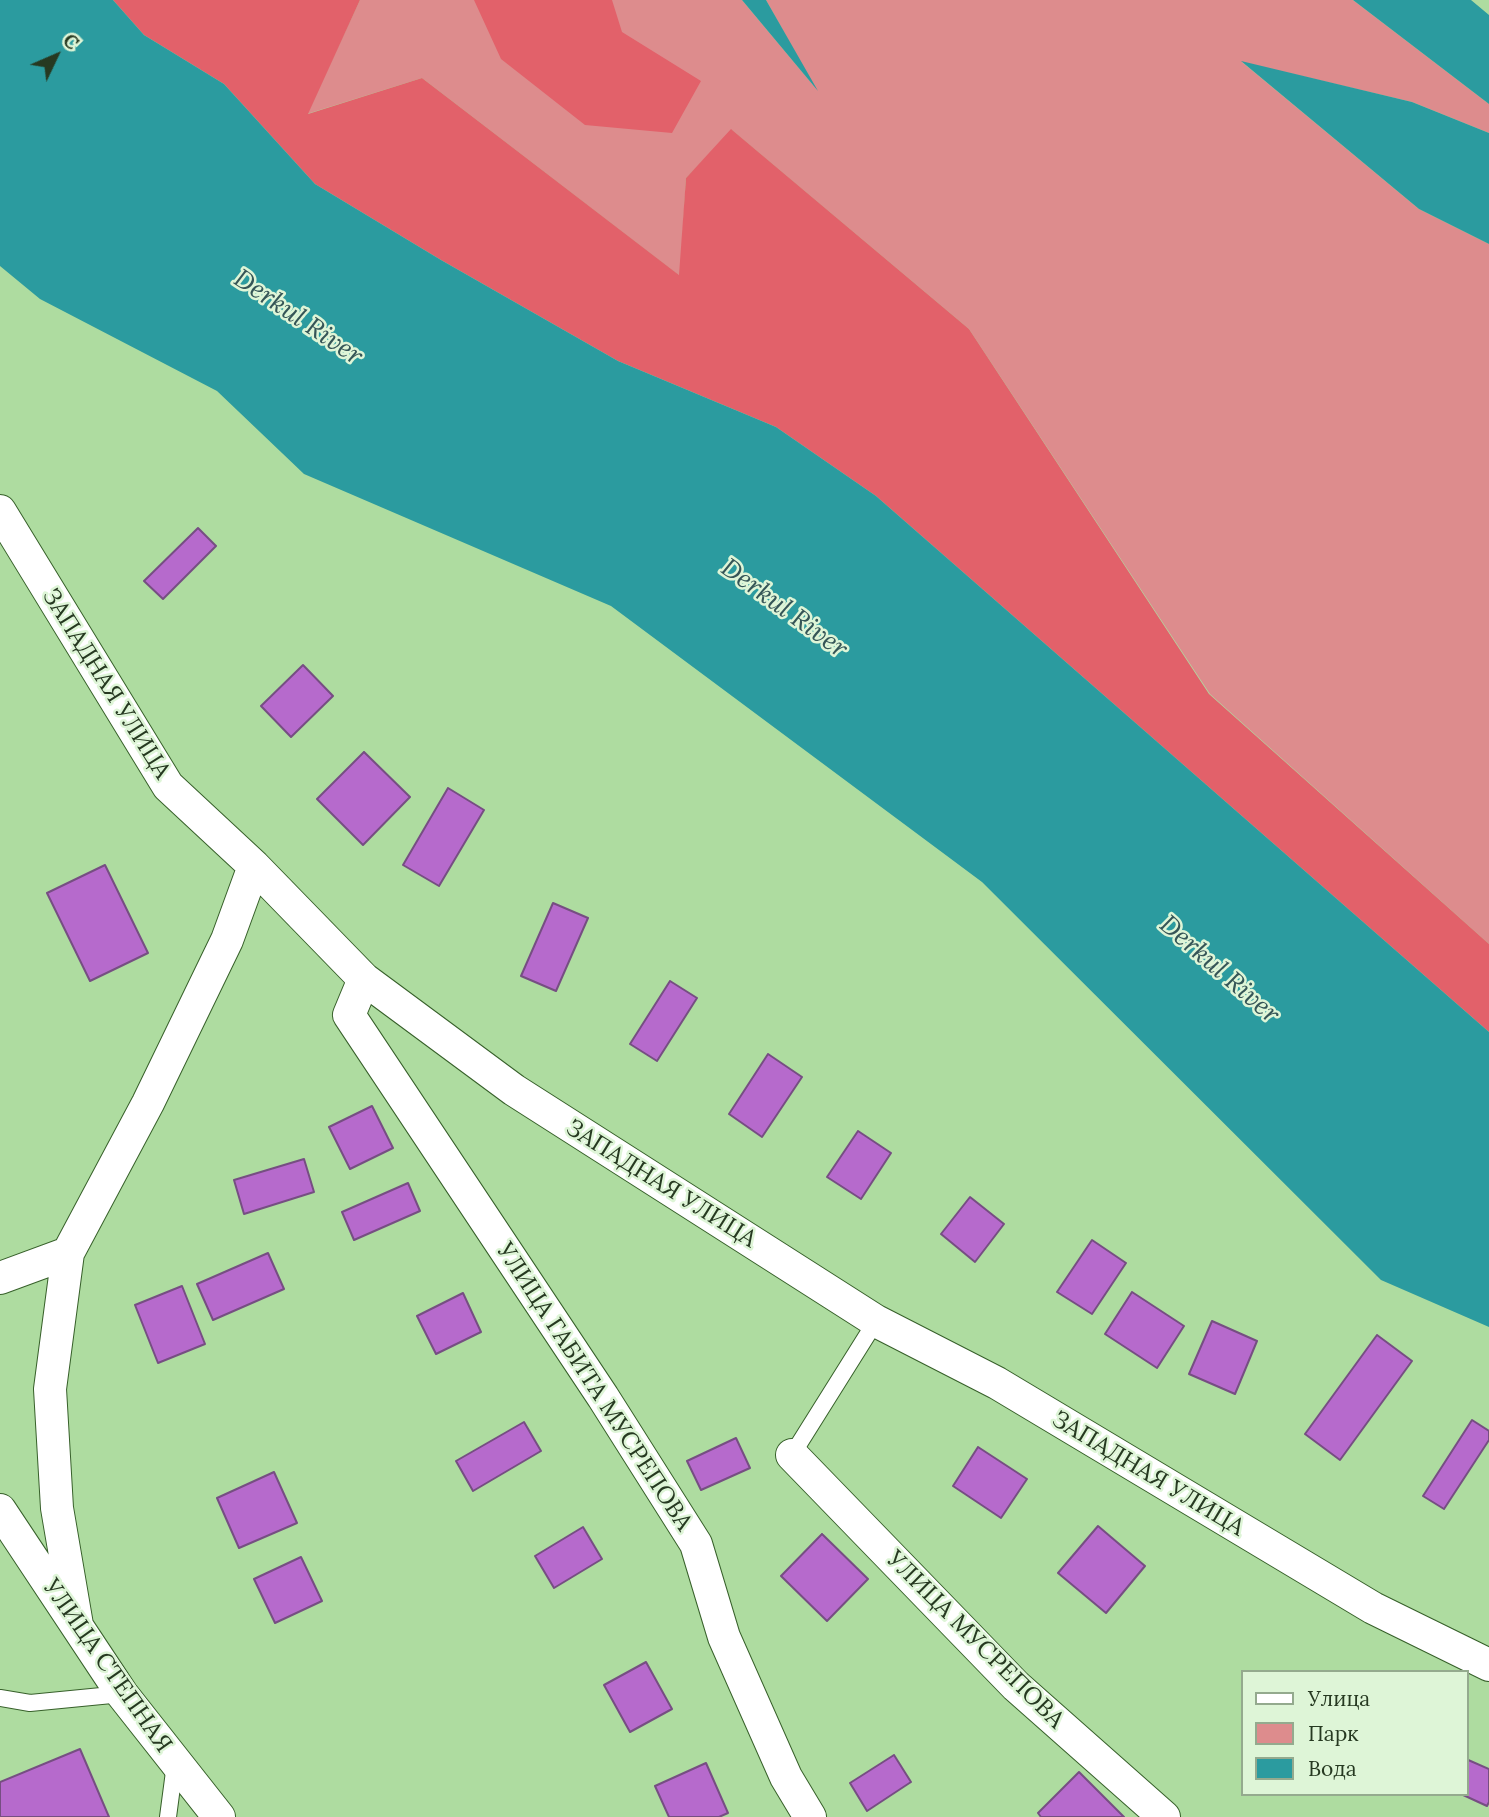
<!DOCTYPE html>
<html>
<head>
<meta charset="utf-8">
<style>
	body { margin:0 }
	#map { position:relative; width:1489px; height:1817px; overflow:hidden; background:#aedca0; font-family:Lora,serif }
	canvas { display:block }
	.legend { position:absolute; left:1241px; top:1670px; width:228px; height:126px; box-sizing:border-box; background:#def5d7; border:2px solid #94aa8e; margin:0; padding:9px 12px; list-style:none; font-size:21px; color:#263921 }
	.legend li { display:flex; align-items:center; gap:14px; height:35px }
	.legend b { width:35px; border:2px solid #94aa8e }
	.north { position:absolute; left:21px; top:21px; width:70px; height:70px; -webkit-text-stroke:5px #def5d7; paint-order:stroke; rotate:46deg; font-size:19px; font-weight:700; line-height:28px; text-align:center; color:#263921 }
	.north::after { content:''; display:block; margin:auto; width:24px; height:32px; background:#263921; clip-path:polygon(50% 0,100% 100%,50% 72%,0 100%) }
</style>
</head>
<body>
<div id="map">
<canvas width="1489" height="1817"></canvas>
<ul class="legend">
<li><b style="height:9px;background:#fff"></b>Улица</li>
<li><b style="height:19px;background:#dd8c8d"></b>Парк</li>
<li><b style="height:19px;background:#2b9b9f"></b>Вода</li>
</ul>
<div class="north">С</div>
</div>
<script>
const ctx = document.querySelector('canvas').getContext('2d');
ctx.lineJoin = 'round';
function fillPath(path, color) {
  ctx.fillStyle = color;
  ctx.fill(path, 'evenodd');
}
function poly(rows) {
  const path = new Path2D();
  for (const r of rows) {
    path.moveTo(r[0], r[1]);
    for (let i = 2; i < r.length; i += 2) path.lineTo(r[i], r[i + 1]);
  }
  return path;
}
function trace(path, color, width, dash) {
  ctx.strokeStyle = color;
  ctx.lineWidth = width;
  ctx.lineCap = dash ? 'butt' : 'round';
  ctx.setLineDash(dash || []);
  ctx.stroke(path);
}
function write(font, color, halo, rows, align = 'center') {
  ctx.font = font + ' Lora,serif';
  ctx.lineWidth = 5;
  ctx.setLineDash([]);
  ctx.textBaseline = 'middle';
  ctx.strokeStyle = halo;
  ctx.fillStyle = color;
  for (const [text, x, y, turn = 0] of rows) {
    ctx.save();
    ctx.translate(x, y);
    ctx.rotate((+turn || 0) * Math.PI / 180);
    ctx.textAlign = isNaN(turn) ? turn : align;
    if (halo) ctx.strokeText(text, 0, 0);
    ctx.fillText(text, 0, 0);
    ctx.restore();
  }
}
fillPath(poly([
	[360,0,742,0,814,86,766,0,1353,0,1489,104,1489,133,1412,102,1242,62,1419,209,1489,244,1489,944,1210,694,969,329,732,130,686,178,680,276,422,78,307,114]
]), '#dd8c8d');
fillPath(poly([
	[113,0,360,0,308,114,422,78,679,275,686,178,731,129,969,329,1209,694,1489,944,1489,1032,876,496,776,427,618,361,441,260,315,184,224,84,144,35],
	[474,0,612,0,622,32,701,81,672,133,585,125,501,59]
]), '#e2616a');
fillPath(poly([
	[0,0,113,0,144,35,224,84,315,184,441,260,618,361,776,427,876,496,1489,1032,1489,1327,1381,1280,982,882,611,606,304,474,217,391,40,299,0,266],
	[742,0,766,0,818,91],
	[1353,0,1471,0,1489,15,1489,104],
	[1241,61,1412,102,1489,133,1489,244,1419,209]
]), '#2b9b9f');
const building = poly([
	[198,528,216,546,163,599,144,581,198,528],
	[303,665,333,696,291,737,261,706,303,665],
	[364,752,410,797,363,845,317,799,364,752],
	[448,788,484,810,439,886,403,865,448,788],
	[105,865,148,953,90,981,47,893,105,865],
	[553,903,588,918,556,991,521,976,553,903],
	[670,981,697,998,657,1061,630,1044,670,981],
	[768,1054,802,1077,762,1137,729,1114,768,1054],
	[372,1106,393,1148,350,1169,329,1127,372,1106],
	[858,1131,891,1153,861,1199,827,1177,858,1131],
	[304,1159,314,1192,244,1214,234,1180,304,1159],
	[408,1183,420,1211,354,1240,342,1212,408,1183],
	[970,1197,1004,1224,975,1262,941,1234,970,1197],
	[1092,1240,1126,1263,1092,1314,1057,1292,1092,1240],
	[268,1253,284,1289,213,1320,197,1284,268,1253],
	[182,1286,205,1344,158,1363,135,1305,182,1286],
	[1132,1292,1184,1326,1157,1368,1105,1334,1132,1292],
	[463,1293,481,1332,436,1354,417,1316,463,1293],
	[1212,1321,1257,1341,1235,1394,1189,1374,1212,1321],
	[1377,1335,1412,1361,1340,1460,1305,1434,1377,1335],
	[1472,1420,1489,1431,1489,1440,1444,1509,1423,1496,1472,1420],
	[524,1422,541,1451,473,1491,456,1461,524,1422],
	[736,1438,750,1468,701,1490,687,1461,736,1438],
	[978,1447,1027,1479,1001,1518,953,1486,978,1447],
	[274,1472,297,1523,239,1548,217,1498,274,1472],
	[1098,1526,1145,1566,1106,1613,1058,1573,1098,1526],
	[583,1527,602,1559,554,1588,535,1556,583,1527],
	[822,1534,868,1579,827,1621,781,1576,822,1534],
	[301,1557,322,1601,275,1623,254,1579,301,1557],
	[646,1662,672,1709,630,1732,604,1685,646,1662],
	[80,1749,109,1817,0,1817,0,1782,80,1749],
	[894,1755,911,1782,867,1811,850,1783,894,1755],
	[1466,1759,1489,1769,1489,1802,1487,1806,1461,1794,1466,1794,1466,1759],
	[706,1763,728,1813,719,1817,669,1817,655,1786,706,1763],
	[1079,1772,1124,1817,1041,1817,1038,1813,1079,1772]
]);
fillPath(building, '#b66acc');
trace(building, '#764e82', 2);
const service = poly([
	[792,1455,876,1321],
	[0,1698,30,1703,122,1694],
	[168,1817,175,1764]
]);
const minor = poly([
	[0,511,168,786,254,866,364,979,514,1090,876,1321,997,1383,1373,1608,1489,1665],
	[364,979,349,1015,603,1397,696,1544,724,1637,786,1777,810,1817],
	[68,1253,148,1103,227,940,254,866],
	[0,1278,68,1253,50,1389,57,1508,77,1625],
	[792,1455,1016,1686,1164,1817],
	[0,1510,122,1694,219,1817]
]);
trace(service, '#37602a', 18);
trace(minor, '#37602a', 34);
trace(service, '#fff', 16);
trace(minor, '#fff', 32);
write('24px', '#263921', '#def5d7', [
	["ЗАПАДНАЯ УЛИЦА",106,684,58],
	["ЗАПАДНАЯ УЛИЦА",661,1184,32],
	["УЛИЦА ГАБИТА МУСРЕПОВА",594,1387,57],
	["ЗАПАДНАЯ УЛИЦА",1148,1474,31],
	["УЛИЦА МУСРЕПОВА",975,1640,45],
	["УЛИЦА СТЕПНАЯ",107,1666,55]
]);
write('italic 26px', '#355557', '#def5d7', [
	["Derkul River",298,318,34],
	["Derkul River",784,609,36],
	["Derkul River",1219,970,41]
]);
</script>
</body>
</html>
